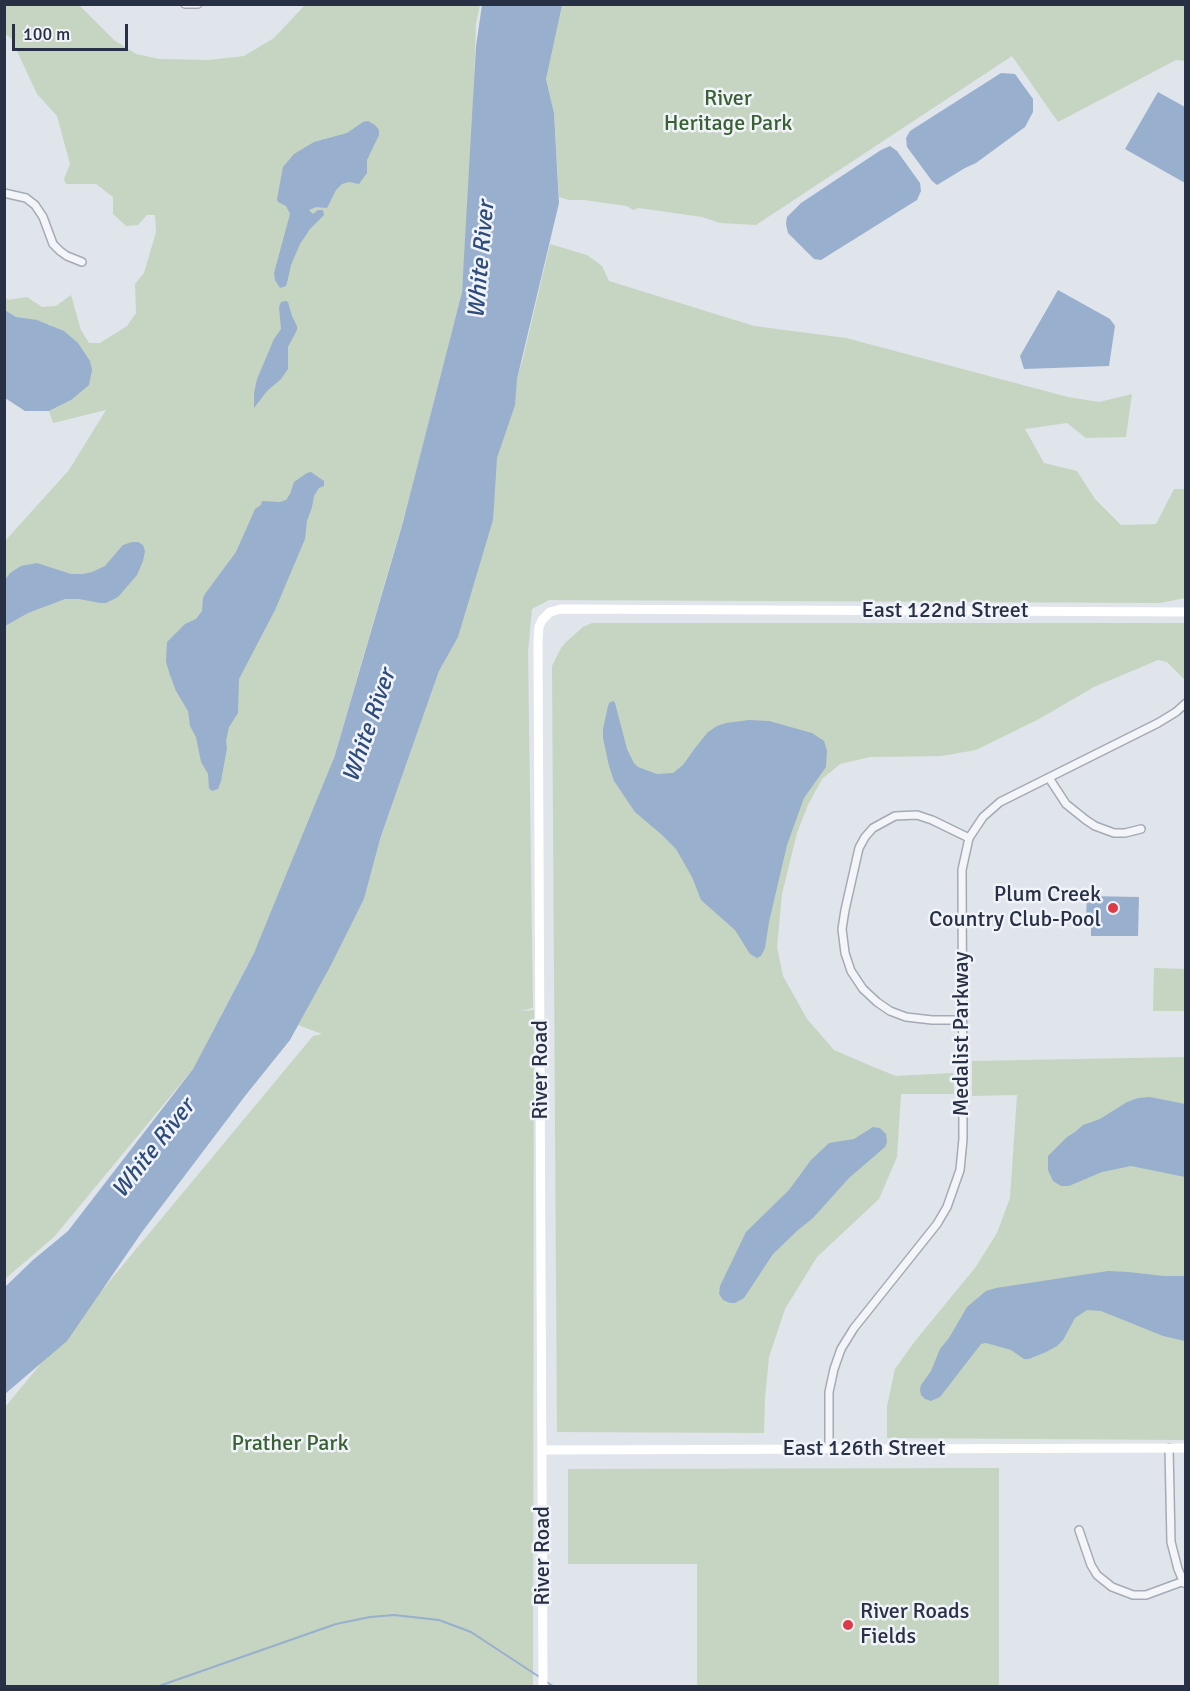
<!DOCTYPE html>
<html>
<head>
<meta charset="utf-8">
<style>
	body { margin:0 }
	#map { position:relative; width:1190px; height:1691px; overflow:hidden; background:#e0e4eb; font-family:Signika,sans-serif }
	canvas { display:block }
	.frame { position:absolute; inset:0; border:6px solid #273044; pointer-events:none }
	.scale { position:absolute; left:12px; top:24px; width:116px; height:27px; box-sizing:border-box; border:3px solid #273044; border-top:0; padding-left:8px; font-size:18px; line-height:21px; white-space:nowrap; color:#273044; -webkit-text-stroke:4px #f0f3f8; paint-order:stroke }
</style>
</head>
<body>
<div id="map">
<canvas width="1190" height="1691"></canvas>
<div class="frame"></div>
<div class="scale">100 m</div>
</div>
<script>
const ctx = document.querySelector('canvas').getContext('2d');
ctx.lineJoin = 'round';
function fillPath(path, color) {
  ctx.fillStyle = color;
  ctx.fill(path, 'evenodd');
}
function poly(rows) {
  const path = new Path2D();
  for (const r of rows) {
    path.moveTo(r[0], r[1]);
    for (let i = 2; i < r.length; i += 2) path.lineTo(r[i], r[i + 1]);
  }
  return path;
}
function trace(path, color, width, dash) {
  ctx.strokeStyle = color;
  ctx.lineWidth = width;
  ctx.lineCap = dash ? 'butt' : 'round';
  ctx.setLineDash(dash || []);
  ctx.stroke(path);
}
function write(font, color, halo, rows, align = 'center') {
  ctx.font = font + ' Signika,sans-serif';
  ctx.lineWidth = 5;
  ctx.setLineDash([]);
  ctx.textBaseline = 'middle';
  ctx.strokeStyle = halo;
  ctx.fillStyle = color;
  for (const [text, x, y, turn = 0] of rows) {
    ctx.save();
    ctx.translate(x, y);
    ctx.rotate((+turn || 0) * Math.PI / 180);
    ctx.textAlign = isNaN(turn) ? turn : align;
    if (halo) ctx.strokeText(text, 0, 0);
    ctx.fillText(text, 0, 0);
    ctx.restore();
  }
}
fillPath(poly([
	[5,5,79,5,114,40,136,54,159,59,209,60,244,56,274,38,305,5,480,5,476,23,471,170,462,292,407,507,330,771,268,926,193,1069,54,1237,5,1279,5,541,69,470,106,410,53,423,49,411,71,400,51,325,16,317,5,310,4,296,8,300,27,297,42,307,56,306,71,295,81,330,89,343,100,343,127,326,136,313,135,284,144,273,156,232,155,215,147,215,138,225,126,226,113,214,113,197,96,184,66,184,64,179,70,164,57,116,37,94,11,38,5,34],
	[550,5,1185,5,1185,61,1176,60,1058,122,1012,56,756,225,720,223,702,217,639,208,633,210,627,206,584,200,569,200,559,197,554,113,545,74],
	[550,244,587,255,602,266,609,281,754,326,846,338,1068,397,1099,402,1132,394,1126,437,1086,438,1067,423,1025,429,1044,463,1077,471,1095,499,1121,525,1156,524,1174,489,1185,489,1185,598,1160,603,549,600,532,609,528,652,533,1008,520,1011,534,1010,533,1686,5,1686,5,1407,313,1036,322,1034,298,1025,364,899,381,836,439,671,458,636,498,441,522,362],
	[592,623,1185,623,1185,680,1167,662,1158,660,1094,687,1039,719,976,750,941,756,870,757,840,764,822,779,808,805,797,833,782,894,777,947,783,976,807,1019,834,1050,871,1066,896,1076,953,1073,954,1094,901,1094,897,1157,879,1199,817,1257,785,1309,769,1357,765,1398,764,1433,557,1432,552,666,561,648,566,642,583,627],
	[1154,968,1185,969,1185,1011,1153,1011],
	[1185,1057,1185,1440,887,1438,887,1406,895,1369,915,1341,975,1268,997,1233,1010,1198,1017,1095,972,1096,972,1061],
	[999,1468,999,1686,697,1686,697,1564,568,1564,568,1469]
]), '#c5d5c1');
fillPath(poly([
	[482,5,562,5,546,79,554,113,559,203,517,379,515,405,497,458,493,520,458,637,439,671,381,836,364,899,331,965,290,1040,245,1096,142,1232,67,1341,5,1394,5,1287,33,1260,68,1231,193,1069,254,953,334,758,403,522,462,292,476,46],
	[1001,73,1015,74,1033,99,1033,112,1025,127,976,163,965,168,937,185,932,181,907,147,906,138,910,131],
	[1158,92,1185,107,1185,183,1125,149],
	[368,121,375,125,379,130,379,135,367,160,367,173,359,184,349,182,342,184,336,190,327,208,316,207,309,210,313,214,318,210,323,210,324,215,310,229,300,244,291,265,287,283,286,286,280,288,275,280,274,273,290,214,286,206,278,202,277,199,283,167,294,154,314,142,347,133,363,122],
	[890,146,897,151,920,183,921,191,917,200,821,260,814,259,788,233,786,224,787,217,801,203,881,150],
	[1058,290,1110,319,1115,326,1109,366,1024,369,1020,356],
	[286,301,288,302,292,316,297,326,297,330,288,347,288,369,281,379,267,391,254,408,254,393,257,379,274,339,281,329,279,307,281,302],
	[5,310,16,317,37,320,64,331,78,343,90,361,92,370,89,385,71,400,49,411,25,411,5,398],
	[311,472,324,481,324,486,319,488,314,496,312,507,307,521,305,539,275,610,239,679,238,713,229,727,226,741,227,748,221,781,218,789,212,791,209,788,208,774,201,762,196,737,190,726,188,711,176,691,170,675,166,662,167,642,185,624,196,619,202,611,203,598,205,594,236,552,255,509,261,505,262,501,280,502,286,500,290,494,294,482,307,473],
	[132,542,138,542,143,545,145,551,143,561,137,575,118,597,106,603,100,603,79,599,65,599,28,613,5,626,5,580,10,573,21,566,37,563,71,574,83,574,92,572,105,566,123,545],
	[613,701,615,703,627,749,634,763,638,767,657,774,673,773,683,765,695,748,708,732,717,726,726,723,749,720,769,721,812,733,824,741,827,751,826,767,804,798,787,845,769,922,765,948,761,956,757,958,750,954,735,930,701,900,692,877,676,849,661,834,635,812,614,781,609,766,603,738,603,729,608,706,609,703],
	[1087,896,1139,897,1138,936,1091,936,1091,920,1086,919],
	[1150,1097,1185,1104,1185,1177,1131,1166,1102,1172,1069,1186,1061,1186,1053,1181,1048,1170,1048,1156,1067,1137,1075,1132,1083,1125,1100,1119,1127,1102,1138,1098],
	[873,1127,880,1128,886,1134,887,1142,885,1147,849,1178,813,1218,798,1230,773,1254,744,1298,735,1303,730,1303,723,1300,719,1294,720,1286,746,1232,789,1190,811,1160,829,1143,854,1139],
	[1108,1271,1128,1272,1164,1276,1185,1276,1185,1341,1163,1336,1101,1311,1087,1310,1075,1318,1063,1340,1057,1346,1046,1352,1029,1359,1024,1359,1011,1350,986,1343,981,1344,940,1397,931,1401,925,1399,921,1395,920,1390,921,1385,931,1371,940,1349,949,1338,967,1307,986,1291,996,1288]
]), '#98afce');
trace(poly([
	[545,1681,553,1686],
	[159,1686,336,1624,370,1617,394,1615,439,1620,471,1632,541,1678]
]), '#98afce', 2);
const street = poly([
	[185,4,198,4],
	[4,193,26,198,35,205,43,217,53,244,60,251,67,256,82,262],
	[1049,778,1066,804,1086,820,1095,826,1114,833,1125,833,1141,829],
	[962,1020,932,1020,906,1017,890,1011,877,1002,863,989,851,971,845,953,842,929,845,910,859,848,865,837,873,828,895,816,917,815,932,820,969,838],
	[1169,1448,1171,1542,1178,1569,1184,1583],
	[829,1450,829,1392,834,1369,841,1349,854,1328,937,1224,947,1207,960,1170,963,1139,962,870,969,838,983,817,1000,802,1158,723,1176,712,1186,703],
	[1079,1530,1091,1565,1097,1575,1112,1587,1133,1595,1146,1595,1184,1581]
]);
trace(street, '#a5aab6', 10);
trace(street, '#f4f5f8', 7);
trace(poly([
	[542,1450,1186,1448],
	[543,1686,538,642,539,627,542,620,550,612,561,609,1186,612]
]), '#fff', 9);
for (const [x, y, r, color] of [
	[1113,908,6,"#db3a48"],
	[848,1625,6,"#db3a48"]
]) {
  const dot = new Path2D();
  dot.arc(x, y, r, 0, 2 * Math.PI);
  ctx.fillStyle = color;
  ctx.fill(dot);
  trace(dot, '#f0f3f8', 2);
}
write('22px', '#396133', '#f0f3f8', [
	["River",728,99],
	["Heritage Park",728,124],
	["Prather Park",290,1444]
]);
write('22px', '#273044', '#f0f3f8', [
	["East 122nd Street",945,611],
	["Medalist Parkway",962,1034,-90],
	["River Road",541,1070,-90],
	["East 126th Street",864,1449],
	["River Road",543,1556,-90]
]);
write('22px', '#273044', '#f0f3f8', [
	["Plum Creek",1101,895],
	["Country Club-Pool",1101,920],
	["River Roads",860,1612,"left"],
	["Fields",860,1637,"left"]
], 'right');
write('italic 24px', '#2d4c7c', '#f0f3f8', [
	["White River",482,260,-85],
	["White River",370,726,-71],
	["White River",154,1149,-52]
]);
</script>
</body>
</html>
